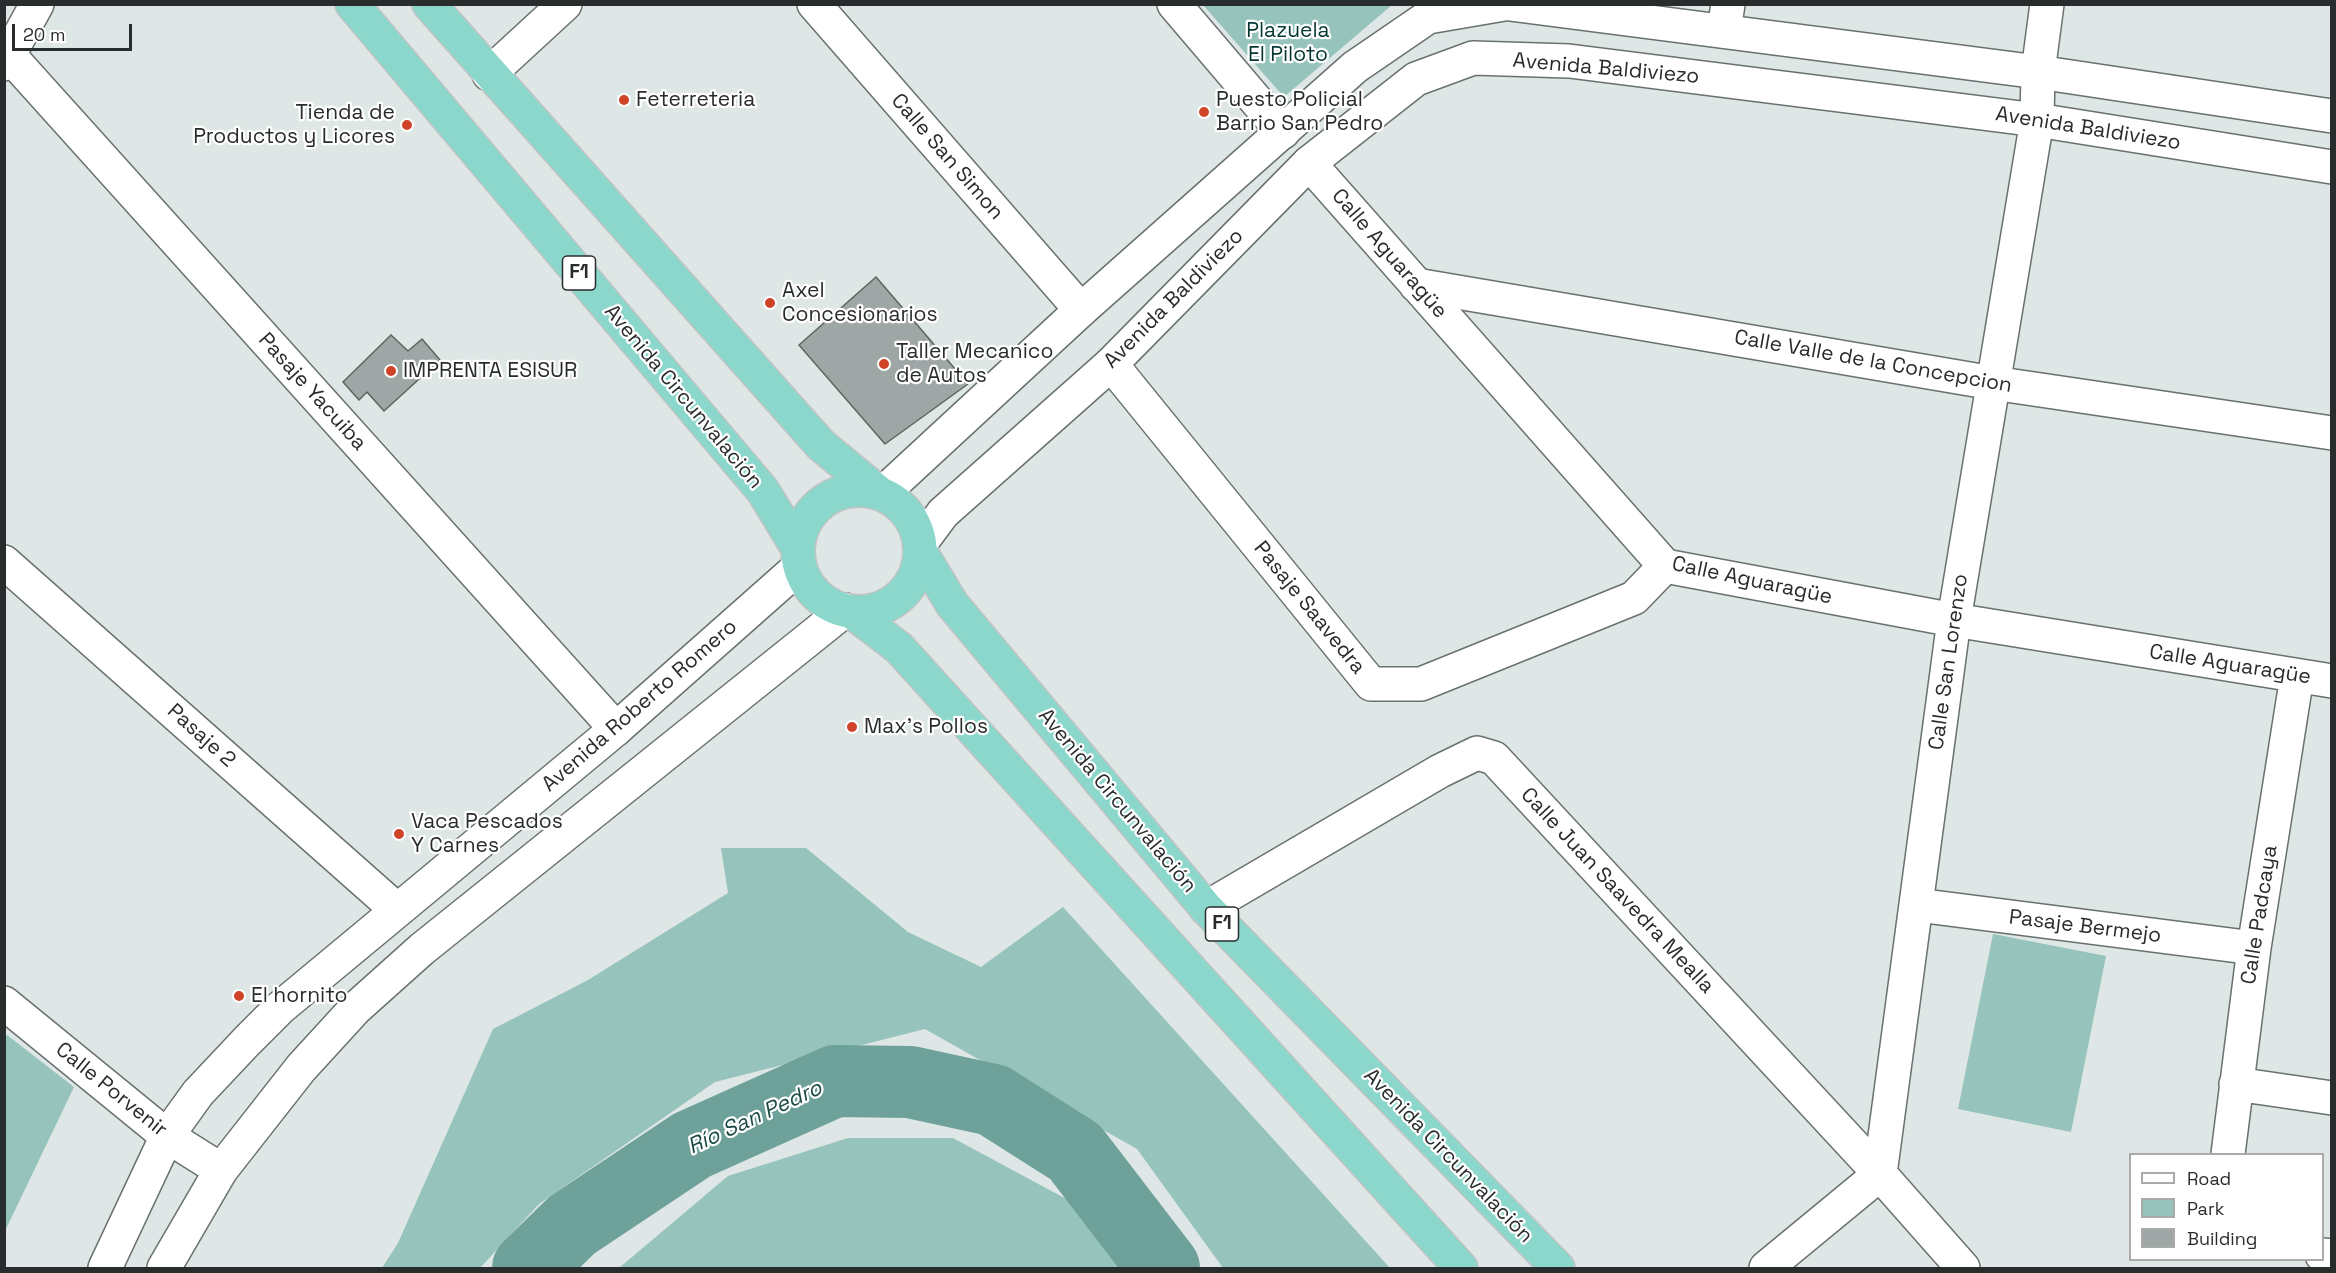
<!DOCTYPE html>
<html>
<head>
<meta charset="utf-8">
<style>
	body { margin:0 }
	#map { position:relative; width:2336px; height:1273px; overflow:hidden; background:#dee7e5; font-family:"Space Grotesk",sans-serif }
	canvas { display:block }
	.frame { position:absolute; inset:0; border:6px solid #292c2c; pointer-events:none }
	.legend { position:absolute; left:2129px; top:1153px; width:195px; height:108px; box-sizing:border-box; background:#fff; border:2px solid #a9abab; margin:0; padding:8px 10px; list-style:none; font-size:18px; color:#292c2c }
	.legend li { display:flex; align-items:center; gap:12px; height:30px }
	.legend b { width:30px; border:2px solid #a9abab }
	.scale { position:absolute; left:12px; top:24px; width:120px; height:27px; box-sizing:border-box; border:3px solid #292c2c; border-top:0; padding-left:8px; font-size:18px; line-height:21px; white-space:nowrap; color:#292c2c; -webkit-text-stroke:4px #fff; paint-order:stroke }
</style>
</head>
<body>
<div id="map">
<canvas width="2336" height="1273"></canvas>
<div class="frame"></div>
<ul class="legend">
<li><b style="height:8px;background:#fff"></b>Road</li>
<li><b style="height:16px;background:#96c3bb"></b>Park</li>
<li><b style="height:16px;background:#9fa7a6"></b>Building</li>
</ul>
<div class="scale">20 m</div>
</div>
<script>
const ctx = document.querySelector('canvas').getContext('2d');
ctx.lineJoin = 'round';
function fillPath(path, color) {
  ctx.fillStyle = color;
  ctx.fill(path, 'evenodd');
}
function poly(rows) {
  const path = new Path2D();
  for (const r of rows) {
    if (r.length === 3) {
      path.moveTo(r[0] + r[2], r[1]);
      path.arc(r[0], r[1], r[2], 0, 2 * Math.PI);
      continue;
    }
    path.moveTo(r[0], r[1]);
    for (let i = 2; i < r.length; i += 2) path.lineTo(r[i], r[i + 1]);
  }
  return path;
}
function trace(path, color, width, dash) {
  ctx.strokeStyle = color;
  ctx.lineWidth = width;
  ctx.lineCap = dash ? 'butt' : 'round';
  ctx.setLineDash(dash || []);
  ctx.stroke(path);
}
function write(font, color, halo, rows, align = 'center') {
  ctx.font = font + ' "Space Grotesk",sans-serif';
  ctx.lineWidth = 4.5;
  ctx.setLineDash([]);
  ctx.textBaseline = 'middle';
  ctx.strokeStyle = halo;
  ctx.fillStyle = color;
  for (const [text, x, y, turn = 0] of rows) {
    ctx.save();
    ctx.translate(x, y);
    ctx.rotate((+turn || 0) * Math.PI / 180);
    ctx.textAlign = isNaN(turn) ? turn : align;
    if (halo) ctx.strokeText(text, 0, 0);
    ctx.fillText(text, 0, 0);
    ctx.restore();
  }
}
fillPath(poly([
	[1203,5,1392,5,1284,97],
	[721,848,806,848,908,932,981,967,1063,907,1390,1268,1223,1268,1137,1149,925,1029,715,1082,539,1204,480,1268,382,1268,398,1243,493,1029,588,980,728,893],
	[1993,934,2106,956,2071,1132,1958,1109],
	[7,1035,74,1087,5,1231,4,1039],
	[848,1138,953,1138,1070,1201,1122,1268,619,1268,728,1176]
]), '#96c3bb');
trace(poly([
	[528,1268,572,1225,692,1145,835,1081,910,1082,993,1100,1075,1152,1164,1268]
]), '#6da199', 72);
const building = poly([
	[876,277,968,384,885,444,799,345,876,277],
	[391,335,408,351,422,339,440,360,384,411,367,392,359,400,343,382,391,335]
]);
fillPath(building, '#9fa7a6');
trace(building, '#5c6462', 1.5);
const minor = poly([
	[814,4,1081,310],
	[1174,4,1283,132],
	[1724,31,1728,4],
	[9,55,616,729],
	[4,64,37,4],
	[489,74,565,4],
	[1309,163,1665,566,1954,620,2332,681],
	[1416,285,1993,383,2332,433],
	[1111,364,1371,684,1421,684,1634,598,1665,566],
	[4,562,397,910],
	[1917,905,2254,948],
	[1206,908,1440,771,1477,753,1494,758,1880,1174,1963,1268],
	[4,1003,167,1136,221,1170],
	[2236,1084,2332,1098],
	[2228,1154,2254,948,2297,676],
	[2322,1255,2332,1256],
	[1766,1268,1880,1174,1954,620,2037,120,2038,72,2047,4]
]);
const tertiary = poly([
	[1510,4,2038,72,2332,116],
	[882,494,1081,310,1355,67,1428,17,1504,4],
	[920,544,943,513,1111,364,1309,163,1416,79,1473,58,1569,61,2037,120,2332,167],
	[105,1268,167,1136,198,1093,247,1041,280,1008,616,729,799,567],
	[164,1268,221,1170,301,1068,355,1009,422,949,845,610]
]);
const trunk = poly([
	[352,4,763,491,797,547],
	[429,4,821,445,878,492],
	[859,551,61],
	[920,551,952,604,1206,908,1558,1268],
	[852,612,899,648,1461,1268]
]);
trace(minor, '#697170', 36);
trace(tertiary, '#697170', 36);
trace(trunk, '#c3c4c4', 36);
trace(minor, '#fff', 33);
trace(tertiary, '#fff', 33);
trace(trunk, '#8cd7cc', 33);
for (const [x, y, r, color] of [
	[624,100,6,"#cf4428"],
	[1204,112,6,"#cf4428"],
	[407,125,6,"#cf4428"],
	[770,303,6,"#cf4428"],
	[884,364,6,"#cf4428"],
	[391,371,6,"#cf4428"],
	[852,727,6,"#cf4428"],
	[399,834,6,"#cf4428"],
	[239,996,6,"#cf4428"]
]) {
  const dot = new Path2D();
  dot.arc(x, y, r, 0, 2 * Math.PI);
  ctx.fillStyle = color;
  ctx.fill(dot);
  trace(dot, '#fff', 2);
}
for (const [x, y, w] of [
	[579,273,33],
	[1222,924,33]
]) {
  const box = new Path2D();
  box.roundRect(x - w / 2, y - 17, w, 34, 4.5);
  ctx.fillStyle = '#fff';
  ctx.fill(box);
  trace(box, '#292c2c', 1.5);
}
write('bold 20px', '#292c2c', null, [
	["F1",579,273],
	["F1",1222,924]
]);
write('21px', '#043732', '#fff', [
	["Plazuela",1288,31],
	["El Piloto",1288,55]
]);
write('21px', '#292c2c', '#fff', [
	["Avenida Baldiviezo",1606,69,5],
	["Avenida Baldiviezo",2088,129,9],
	["Calle San Simon",947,157,49],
	["Calle Aguaragüe",1389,254,49],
	["Avenida Baldiviezo",1174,299,-45],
	["Calle Valle de la Concepcion",1873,362,10],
	["Pasaje Yacuiba",312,392,48],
	["Avenida Circunvalación",683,397,50],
	["Calle Aguaragüe",1752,581,12],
	["Pasaje Saavedra",1309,608,51],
	["Calle San Lorenzo",1949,662,-82],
	["Calle Aguaragüe",2230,665,9],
	["Avenida Roberto Romero",640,706,-41],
	["Pasaje 2",201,736,42],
	["Avenida Circunvalación",1117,801,50],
	["Calle Juan Saavedra Mealla",1617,891,47],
	["Calle Padcaya",2260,915,-81],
	["Pasaje Bermejo",2085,927,7],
	["Calle Porvenir",111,1090,39],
	["Avenida Circunvalación",1448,1156,46]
]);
write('21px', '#292c2c', '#fff', [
	["Feterreteria",636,100],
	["Puesto Policial",1216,100],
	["Barrio San Pedro",1216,124],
	["Tienda de",395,113,"right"],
	["Productos y Licores",395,137,"right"],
	["Axel",782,291],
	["Concesionarios",782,315],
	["Taller Mecanico",896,352],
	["de Autos",896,376],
	["IMPRENTA ESISUR",403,371],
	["Max's Pollos",864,727],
	["Vaca Pescados",411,822],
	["Y Carnes",411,846],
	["El hornito",251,996]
], 'left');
write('italic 22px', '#1b4a44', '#fff', [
	["Río San Pedro",755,1118,-25]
]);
</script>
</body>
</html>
